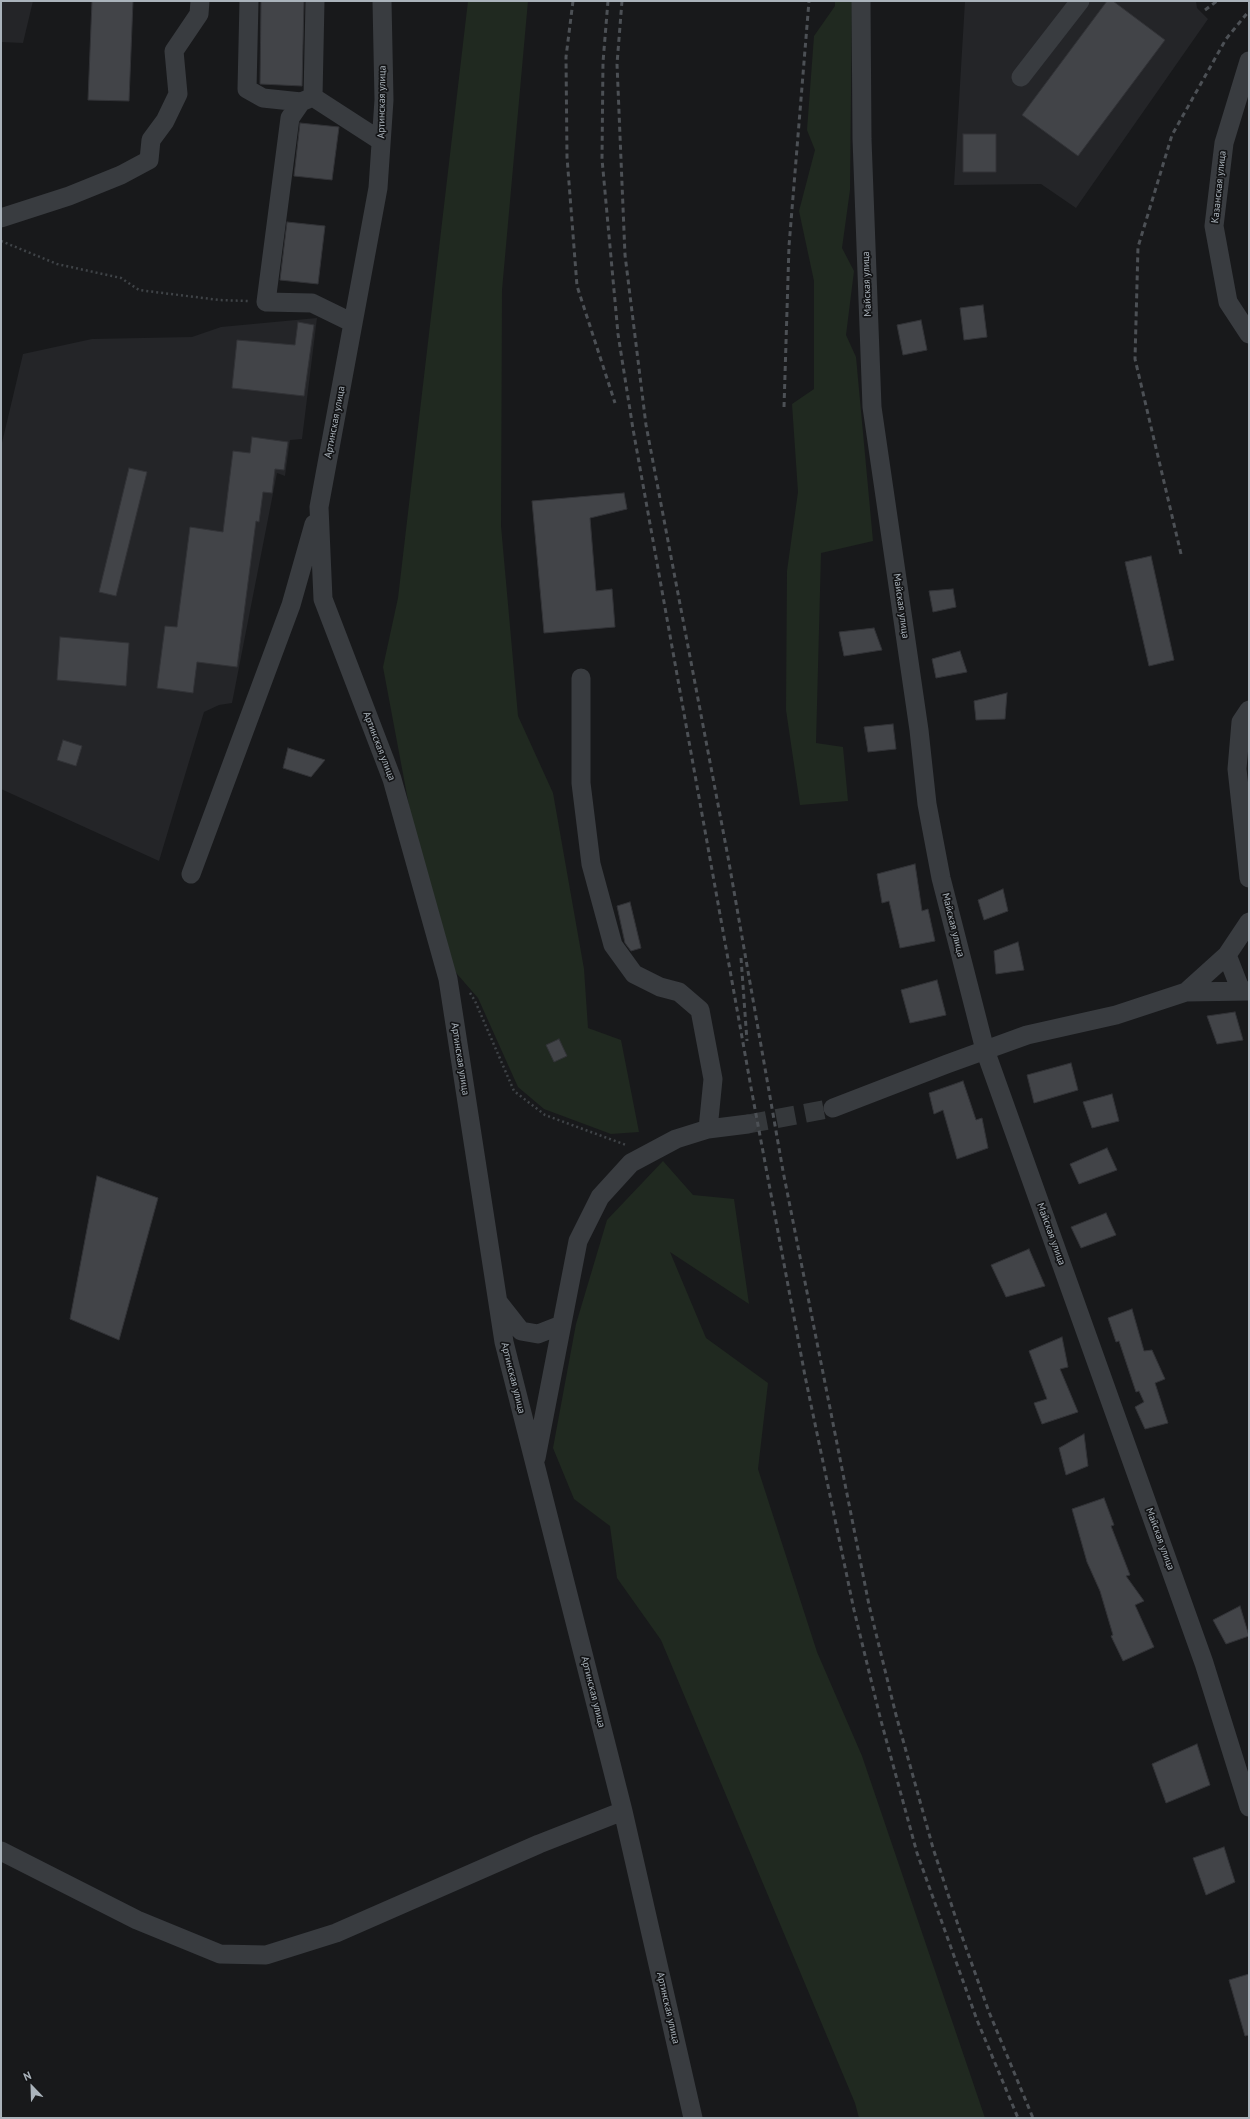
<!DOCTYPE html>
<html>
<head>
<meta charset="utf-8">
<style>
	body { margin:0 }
	#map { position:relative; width:1250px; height:2119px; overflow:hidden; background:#18191b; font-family:"PT Sans",sans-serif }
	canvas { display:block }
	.frame { position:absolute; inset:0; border:2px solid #aab3bb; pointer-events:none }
	.north { position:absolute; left:12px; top:2067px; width:40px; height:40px; -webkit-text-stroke:3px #131416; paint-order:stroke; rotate:337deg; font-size:11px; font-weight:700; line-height:16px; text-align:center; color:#aab3bb }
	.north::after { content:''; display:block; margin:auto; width:14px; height:18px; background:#aab3bb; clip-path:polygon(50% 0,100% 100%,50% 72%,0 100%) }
</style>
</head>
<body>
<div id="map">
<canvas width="1250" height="2119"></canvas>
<div class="frame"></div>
<div class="north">N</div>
</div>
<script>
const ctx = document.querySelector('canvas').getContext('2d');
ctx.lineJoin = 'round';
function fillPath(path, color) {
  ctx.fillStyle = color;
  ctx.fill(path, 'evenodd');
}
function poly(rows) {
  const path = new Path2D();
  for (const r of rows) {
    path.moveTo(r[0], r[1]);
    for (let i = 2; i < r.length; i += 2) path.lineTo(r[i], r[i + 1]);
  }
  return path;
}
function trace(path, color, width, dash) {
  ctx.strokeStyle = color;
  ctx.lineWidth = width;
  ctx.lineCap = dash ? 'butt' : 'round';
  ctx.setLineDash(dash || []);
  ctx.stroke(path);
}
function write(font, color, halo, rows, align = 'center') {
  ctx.font = font + ' "PT Sans",sans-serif';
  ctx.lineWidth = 3.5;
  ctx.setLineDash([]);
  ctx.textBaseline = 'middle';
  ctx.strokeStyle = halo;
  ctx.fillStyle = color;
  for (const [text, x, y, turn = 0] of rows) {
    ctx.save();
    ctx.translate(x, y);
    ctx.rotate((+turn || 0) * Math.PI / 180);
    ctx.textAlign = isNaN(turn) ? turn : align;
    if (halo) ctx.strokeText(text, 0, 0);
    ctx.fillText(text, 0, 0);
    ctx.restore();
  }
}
fillPath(poly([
	[1,1,33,1,23,43,1,42],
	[965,1,1196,1,1197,8,1208,19,1076,208,1041,184,954,185],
	[317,318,302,439,290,440,285,476,277,473,232,703,219,705,204,712,159,861,1,789,1,447,23,354,92,339,192,337,221,327]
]), '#242528');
fillPath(poly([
	[468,1,528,1,502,290,501,526,518,716,553,793,584,969,588,1028,621,1040,639,1132,611,1134,544,1109,518,1087,478,998,451,967,410,811,383,667,398,598],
	[835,1,852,1,850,190,842,248,854,271,846,335,856,357,873,541,821,553,816,743,843,747,848,801,800,805,786,710,787,571,798,492,792,404,814,389,814,281,799,211,815,150,807,130,814,36,835,6],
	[663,1161,693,1195,734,1199,749,1304,670,1252,706,1338,768,1383,758,1469,817,1652,862,1756,985,2118,859,2118,855,2103,661,1640,617,1578,610,1526,574,1499,553,1448,576,1324,607,1220]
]), '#202920');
const building = poly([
	[92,1,133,1,129,101,88,100,92,1],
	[261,1,304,1,302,86,260,84,261,1],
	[1107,1,1113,1,1165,40,1078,156,1022,115,1107,1],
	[300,123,339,127,332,180,294,176,300,123],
	[963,134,996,134,996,172,963,172,963,134],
	[287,222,325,226,318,284,280,280,287,222],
	[983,305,987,337,964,340,960,308,983,305],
	[921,320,927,350,903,355,897,325,921,320],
	[298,322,314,325,304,396,232,388,237,340,295,345,298,322],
	[252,437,288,442,284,470,275,469,272,493,263,492,259,522,256,521,237,667,197,662,193,693,157,688,165,626,177,627,190,527,223,532,233,451,250,453,252,437],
	[129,468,147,472,116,596,99,592,129,468],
	[624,493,627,509,590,518,596,591,612,589,615,627,544,633,532,501,624,493],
	[1151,556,1174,660,1149,666,1125,562,1151,556],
	[953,589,956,607,933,612,929,591,953,589],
	[874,628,882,650,844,656,839,632,874,628],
	[60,637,129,643,126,686,57,680,60,637],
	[960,651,967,672,936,678,932,659,960,651],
	[1007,693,1005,719,976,720,974,701,1007,693],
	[893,724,896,749,868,752,864,727,893,724],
	[63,740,82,746,76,766,57,760,63,740],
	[288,748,325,760,311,777,283,768,288,748],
	[915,864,922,911,928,909,935,941,900,948,889,901,882,903,877,874,915,864],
	[1003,889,1008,911,984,920,978,900,1003,889],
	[630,902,641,948,631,951,625,943,617,906,630,902],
	[1018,942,1024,970,996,974,994,951,1018,942],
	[937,980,946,1015,910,1023,901,990,937,980],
	[1235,1012,1243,1040,1217,1044,1207,1016,1235,1012],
	[559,1039,567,1056,554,1062,546,1045,559,1039],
	[1071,1063,1078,1090,1034,1103,1027,1075,1071,1063],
	[963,1081,976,1120,982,1118,988,1148,957,1159,943,1110,934,1114,929,1093,963,1081],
	[1112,1094,1119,1121,1092,1128,1083,1102,1112,1094],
	[1107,1148,1117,1170,1079,1184,1070,1164,1107,1148],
	[97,1176,158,1198,119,1340,70,1319,97,1176],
	[1106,1213,1116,1235,1081,1248,1071,1227,1106,1213],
	[1029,1249,1045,1286,1006,1297,991,1265,1029,1249],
	[1132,1309,1144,1351,1152,1350,1165,1379,1155,1383,1168,1423,1145,1429,1135,1407,1144,1402,1139,1391,1136,1392,1119,1341,1116,1342,1108,1318,1132,1309],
	[1062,1337,1068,1367,1060,1369,1078,1412,1042,1424,1034,1403,1047,1399,1029,1351,1062,1337],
	[1084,1434,1088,1466,1066,1475,1059,1448,1084,1434],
	[1104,1498,1114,1525,1111,1526,1130,1575,1126,1576,1144,1601,1135,1605,1154,1647,1123,1661,1111,1636,1113,1635,1100,1591,1087,1562,1072,1509,1104,1498],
	[1240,1606,1249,1636,1226,1644,1213,1620,1240,1606],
	[1197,1744,1210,1785,1166,1803,1152,1764,1197,1744],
	[1224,1847,1235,1882,1206,1895,1193,1858,1224,1847],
	[1249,1974,1249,2035,1245,2036,1229,1980,1249,1974]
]);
fillPath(building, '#424448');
trace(building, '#323337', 1);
trace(poly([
	[748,1124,833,1108]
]), '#35383b', 19, [19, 10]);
trace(poly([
	[1,241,57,264,121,278,139,290,219,300,248,301],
	[470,993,475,1001,514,1091,545,1115,626,1145]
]), '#3f4347', 2.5, [2, 3]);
trace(poly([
	[249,1,247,89,263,98,301,102],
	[315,1,313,97,381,141],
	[382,1,384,100,378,188,319,507,323,599,392,779,448,979,504,1342,623,1811,693,2118],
	[861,1,862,139,872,407,919,730,927,804,941,878,985,1050,1204,1663,1249,1807],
	[1249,61,1224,143,1214,226,1228,302,1249,334],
	[1021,77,1080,1],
	[313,97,301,102,290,118,266,302,312,303,353,323],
	[1,218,69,196,121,175,149,160,151,140,165,121,178,94,174,51,199,14,200,1],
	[581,678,581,783,591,864,613,945,634,974,660,987,679,992,700,1010,713,1079,708,1129],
	[1249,710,1241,722,1237,769,1249,878],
	[191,874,291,605,314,524],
	[1227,955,1241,991],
	[1186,992,1227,955,1249,922],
	[833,1108,947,1064,1027,1035,1116,1015,1186,992,1249,991],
	[499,1303,521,1331,538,1334,561,1325],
	[536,1458,578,1241,600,1197,631,1163,676,1139,708,1129,748,1124],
	[1,1851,137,1920,220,1954,266,1955,336,1933,539,1844,623,1811]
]), '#393c40', 19);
trace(poly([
	[573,1,566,57,567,157,577,286,615,403],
	[608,1,603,62,602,159,618,334,633,429,752,1093,805,1376,854,1610,880,1717,917,1853,977,2020,1018,2118],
	[622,1,617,64,625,255,646,425,728,857,783,1171,869,1605,896,1715,933,1848,959,1928,989,2012,1033,2118],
	[1205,10,1217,1],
	[784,407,789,246,809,1],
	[1181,554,1135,359,1138,247,1172,135,1226,39,1249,11],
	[741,958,747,1041]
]), '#4c5055', 3, [5, 4]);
write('10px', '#aab3bb', '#131416', [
	["Артинская улица",382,102,-89],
	["Казанская улица",1219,187,-84],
	["Майская улица",867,284,-92],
	["Артинская улица",335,422,-79],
	["Майская улица",901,606,82],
	["Артинская улица",379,746,69],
	["Майская улица",953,925,76],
	["Артинская улица",460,1059,81],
	["Майская улица",1051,1234,70],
	["Артинская улица",513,1378,76],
	["Майская улица",1160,1539,70],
	["Артинская улица",593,1692,76],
	["Артинская улица",668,2008,77]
]);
</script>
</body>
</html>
